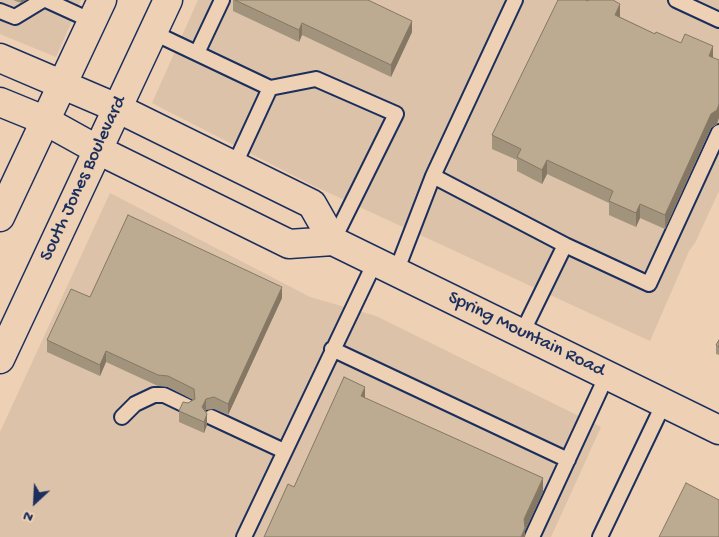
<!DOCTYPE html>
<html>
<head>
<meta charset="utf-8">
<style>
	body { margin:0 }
	#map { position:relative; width:719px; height:537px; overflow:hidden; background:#eed0b4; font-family:"Gochi Hand",sans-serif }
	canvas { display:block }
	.north { position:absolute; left:10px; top:477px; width:50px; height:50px; -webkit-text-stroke:4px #eed0b4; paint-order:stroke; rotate:205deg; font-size:14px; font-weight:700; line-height:20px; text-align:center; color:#1b2f5e }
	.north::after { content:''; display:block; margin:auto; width:18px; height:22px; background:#1b2f5e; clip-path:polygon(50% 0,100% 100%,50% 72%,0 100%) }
</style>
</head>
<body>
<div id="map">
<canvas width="719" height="537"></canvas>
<div class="north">N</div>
</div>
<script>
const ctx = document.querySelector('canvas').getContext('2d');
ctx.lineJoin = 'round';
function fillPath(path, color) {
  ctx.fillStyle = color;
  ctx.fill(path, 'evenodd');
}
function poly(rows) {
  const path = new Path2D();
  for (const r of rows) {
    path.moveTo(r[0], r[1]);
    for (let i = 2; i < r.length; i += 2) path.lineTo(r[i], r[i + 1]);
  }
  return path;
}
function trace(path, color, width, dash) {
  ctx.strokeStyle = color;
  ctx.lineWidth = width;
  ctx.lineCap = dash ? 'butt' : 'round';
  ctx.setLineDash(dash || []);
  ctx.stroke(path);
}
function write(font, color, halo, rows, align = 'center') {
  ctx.font = font + ' "Gochi Hand",sans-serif';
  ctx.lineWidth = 4;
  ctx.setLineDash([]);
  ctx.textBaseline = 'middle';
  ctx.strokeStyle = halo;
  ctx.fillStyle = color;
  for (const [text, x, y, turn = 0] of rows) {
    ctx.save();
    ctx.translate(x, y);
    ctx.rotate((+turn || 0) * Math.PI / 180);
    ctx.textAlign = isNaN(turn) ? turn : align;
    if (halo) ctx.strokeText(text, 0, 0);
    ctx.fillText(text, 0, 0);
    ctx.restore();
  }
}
fillPath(poly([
	[0,0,81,0,56,57,0,34],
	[198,0,719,0,719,191,695,243,689,251,650,341,312,185,152,103],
	[110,193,310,297,376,316,601,427,551,537,0,537,0,432]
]), '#dbc2a8');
const service = poly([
	[46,0,92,21],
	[676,0,719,20],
	[0,11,15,17,43,0],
	[152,32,270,88,234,166],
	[197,53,222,0],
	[270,88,316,79,396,114,333,241],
	[433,176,515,0],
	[565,245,649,284,719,132],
	[396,272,433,176,565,245,522,333],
	[332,349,568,460],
	[122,417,135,404,154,395,164,395,187,406],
	[211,417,284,451],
	[244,537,375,262],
	[532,537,607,375],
	[600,537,664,403]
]);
const secondary = poly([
	[0,58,117,108,312,204,333,241],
	[0,102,44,120,98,150,289,244,333,241,719,430]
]);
const primary = poly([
	[0,217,102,0],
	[0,359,168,0]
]);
trace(service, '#1b2f5e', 18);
trace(secondary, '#1b2f5e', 31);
trace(primary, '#1b2f5e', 31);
trace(service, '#eed0b4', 14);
trace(secondary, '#eed0b4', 28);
trace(primary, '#eed0b4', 28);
fillPath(poly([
	[13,0,26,0,21,3],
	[233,0,368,0,412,32,391,77,302,35,299,42,233,11],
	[620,17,655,34,713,58,717,124,711,128,665,229,640,218,636,227,609,215,609,203,547,174,542,184,517,171,517,160,492,149,492,135],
	[90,297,282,298,228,415,214,409,206,410,207,425,204,433,179,422,179,411,193,400,168,387,158,386,106,362,100,376,47,352,47,340],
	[719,340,719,355,716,354,716,345]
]), '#a2937c');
fillPath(poly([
	[21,0,26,0,21,3],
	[620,4,620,18,615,15],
	[412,21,412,32,391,77,391,65],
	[302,23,302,35,299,42,299,30],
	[713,46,713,60,709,56],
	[719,104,719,118,717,124,711,128,665,229,665,215,711,114],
	[547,160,547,174,542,184,542,170],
	[640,204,640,218,636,227,636,213],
	[282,287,282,298,228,415,228,404],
	[106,351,106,362,100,376,100,365],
	[365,387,365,401,361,396],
	[206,399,206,410,202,418,202,407],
	[207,414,207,425,204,433,204,422],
	[543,478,543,492,525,531,525,537,521,537,524,519]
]), '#847865');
const building = poly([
	[235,0,368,0,412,21,391,65,302,23,299,30,235,0],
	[558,0,585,0,588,1,589,0,613,0,620,4,615,15,655,34,656,32,681,43,685,34,713,46,709,56,719,60,719,104,717,110,711,114,665,215,640,204,636,213,609,201,613,191,547,160,542,170,517,157,521,149,492,135,558,0],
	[128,215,282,287,228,404,214,397,206,399,202,407,207,414,204,422,179,411,183,402,188,403,195,399,194,389,168,376,158,375,106,351,100,365,47,340,71,289,90,297,128,215],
	[719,340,719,347,716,345,719,340],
	[344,377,365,387,361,396,543,478,524,519,525,528,521,537,264,537,288,484,294,487,344,377],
	[686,483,719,500,719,537,659,537,686,483]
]);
fillPath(building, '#bcab90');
trace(building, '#847865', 1);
write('19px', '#1b2f5e', '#eed0b4', [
	["South Jones Boulevard",84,179,-65],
	["Spring Mountain Road",526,335,26]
]);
</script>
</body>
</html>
